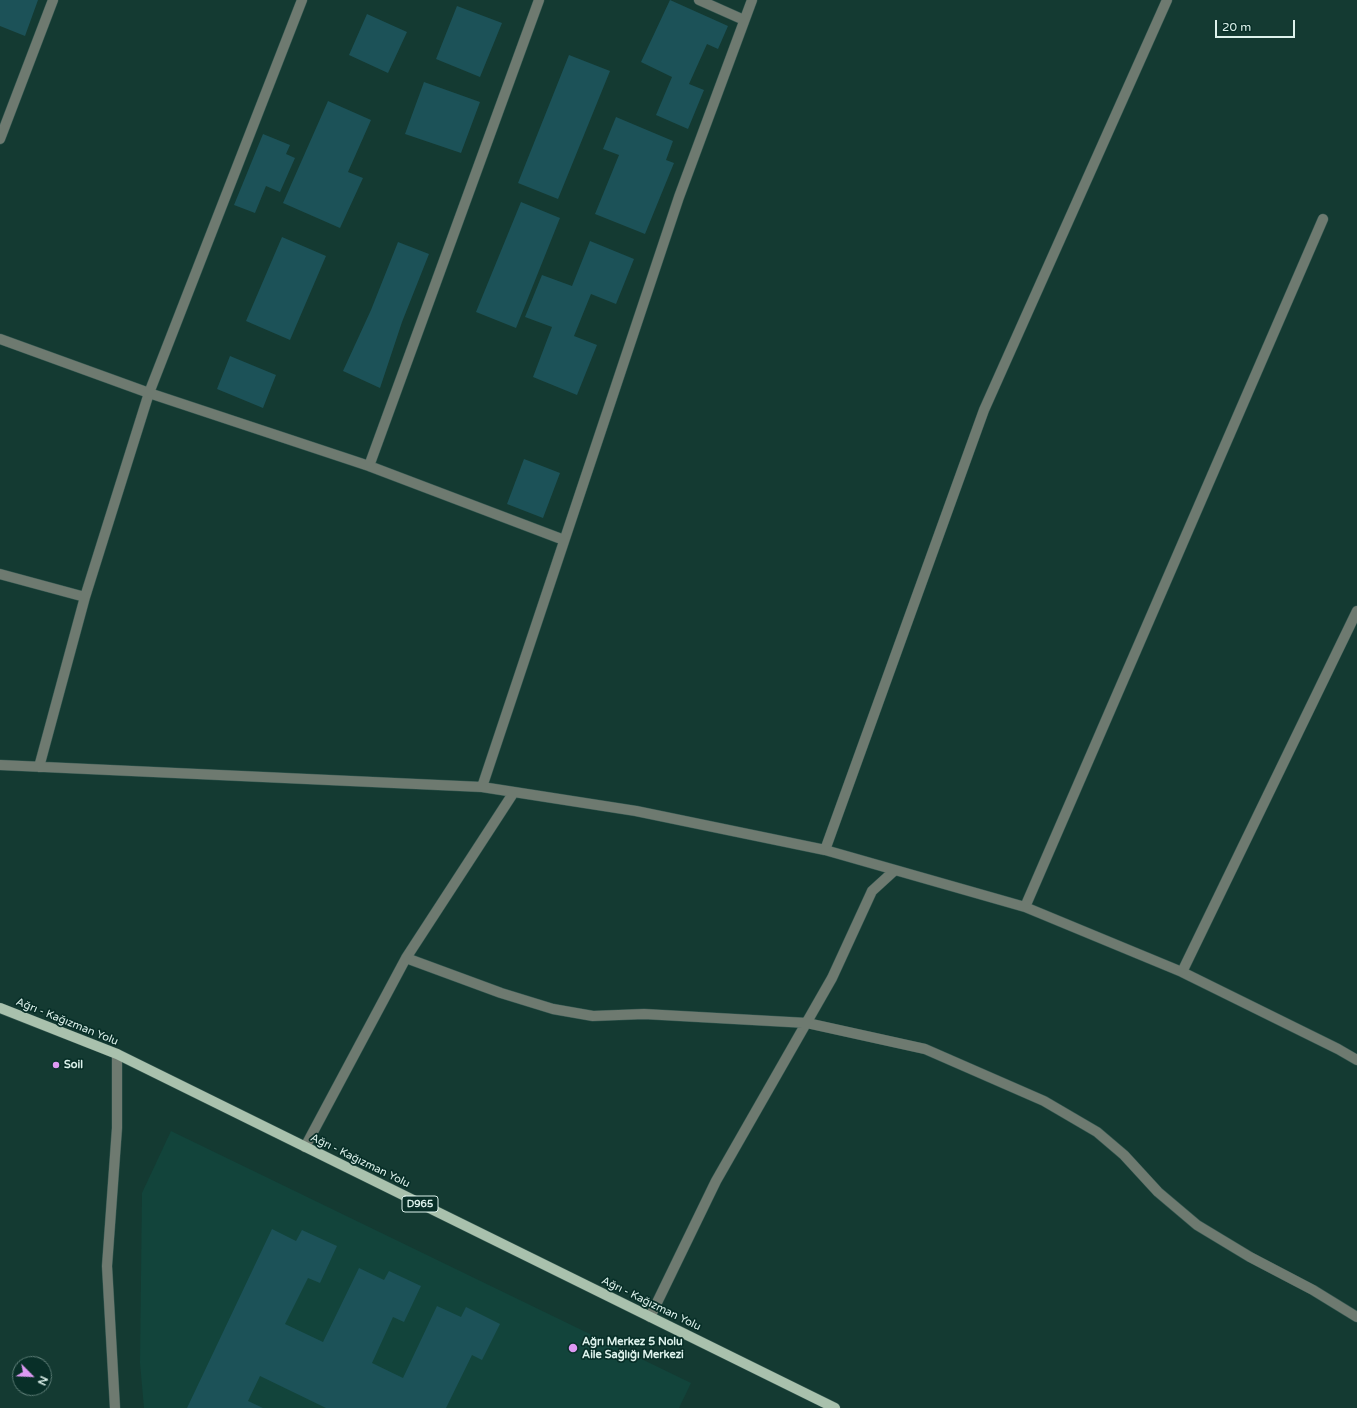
<!DOCTYPE html>
<html>
<head>
<meta charset="utf-8">
<style>
	body { margin:0 }
	#map { position:relative; width:1357px; height:1408px; overflow:hidden; background:#143a32; font-family:"Varela Round",sans-serif }
	canvas { display:block }
	.north { position:absolute; left:12px; top:1356px; width:40px; height:40px; box-sizing:border-box; background:#082f28; border:1px solid #5d7d76; border-radius:50%; rotate:114deg; font-size:11px; font-weight:700; line-height:16px; text-align:center; color:#ddf2ec }
	.north::after { content:''; display:block; margin:auto; width:14px; height:18px; background:#dd99f3; clip-path:polygon(50% 0,100% 100%,50% 72%,0 100%) }
	.scale { position:absolute; left:1215px; top:20px; width:80px; height:18px; box-sizing:border-box; border:2px solid #ddf2ec; border-top:0; padding-left:5px; font-size:12px; line-height:14px; white-space:nowrap; color:#ddf2ec; -webkit-text-stroke:3px #082f28; paint-order:stroke }
</style>
</head>
<body>
<div id="map">
<canvas width="1357" height="1408"></canvas>
<div class="north">N</div>
<div class="scale">20 m</div>
</div>
<script>
const ctx = document.querySelector('canvas').getContext('2d');
ctx.lineJoin = 'round';
function fillPath(path, color) {
  ctx.fillStyle = color;
  ctx.fill(path, 'evenodd');
}
function poly(rows) {
  const path = new Path2D();
  for (const r of rows) {
    path.moveTo(r[0], r[1]);
    for (let i = 2; i < r.length; i += 2) path.lineTo(r[i], r[i + 1]);
  }
  return path;
}
function trace(path, color, width, dash) {
  ctx.strokeStyle = color;
  ctx.lineWidth = width;
  ctx.lineCap = dash ? 'butt' : 'round';
  ctx.setLineDash(dash || []);
  ctx.stroke(path);
}
function write(font, color, halo, rows, align = 'center') {
  ctx.font = font + ' "Varela Round",sans-serif';
  ctx.lineWidth = 3.5;
  ctx.setLineDash([]);
  ctx.textBaseline = 'middle';
  ctx.strokeStyle = halo;
  ctx.fillStyle = color;
  for (const [text, x, y, turn = 0] of rows) {
    ctx.save();
    ctx.translate(x, y);
    ctx.rotate((+turn || 0) * Math.PI / 180);
    ctx.textAlign = isNaN(turn) ? turn : align;
    if (halo) ctx.strokeText(text, 0, 0);
    ctx.fillText(text, 0, 0);
    ctx.restore();
  }
}
fillPath(poly([
	[171,1131,691,1383,679,1408,144,1408,140,1363,142,1193]
]), '#12443b');
fillPath(poly([
	[0,0,38,0,25,36,0,26],
	[670,0,728,26,718,49,707,44,689,84,704,90,688,129,656,115,672,77,641,62],
	[457,6,502,23,480,77,436,59],
	[367,14,407,32,388,73,349,55],
	[569,55,610,71,558,199,518,183],
	[424,82,480,102,461,153,405,134],
	[328,101,371,120,348,172,363,178,340,228,283,203],
	[616,117,673,141,666,160,674,163,645,234,595,214,619,155,603,149],
	[263,134,290,145,286,154,295,158,280,192,266,186,255,213,234,205],
	[521,202,560,218,516,328,476,312],
	[282,237,326,256,290,340,246,321],
	[590,241,634,259,616,304,591,294,574,336,597,345,577,395,533,377,552,327,525,317,542,275,572,286],
	[398,242,429,254,402,322,380,388,343,371,371,310],
	[230,356,276,375,263,408,217,389],
	[524,459,560,473,543,518,507,504],
	[272,1229,296,1241,302,1230,337,1246,320,1283,308,1278,285,1324,323,1342,359,1268,384,1280,389,1271,421,1286,404,1322,393,1317,372,1363,403,1378,437,1306,461,1317,466,1307,500,1324,482,1360,472,1355,446,1408,326,1408,260,1376,248,1401,263,1408,187,1408]
]), '#1c5258');
const minor = poly([
	[699,0,744,20],
	[0,139,53,0],
	[0,339,149,393,369,466,564,540],
	[369,466,539,0],
	[0,574,85,597],
	[0,765,482,787,636,811,825,850,1025,907,1182,972,1338,1049,1357,1060],
	[39,767,85,597,149,393,302,0],
	[482,787,679,197,752,0],
	[825,850,984,410,1167,0],
	[1025,907,1323,219],
	[406,958,501,993,553,1009,593,1016,644,1014,807,1023,925,1049,1044,1101,1097,1132,1124,1155,1158,1192,1197,1225,1250,1257,1313,1290,1357,1317],
	[1182,972,1357,611],
	[305,1147,406,958,514,792],
	[650,1317,716,1181,832,978,872,891,895,870],
	[115,1408,107,1266,117,1128,117,1054]
]);
const major = poly([
	[0,1008,117,1054,835,1408]
]);
trace(minor, '#345750', 11);
trace(major, '#345750', 11);
trace(minor, '#6e7a70', 10);
trace(major, '#a9c1ad', 10);
for (const [x, y, r, color] of [
	[56,1065,4,"#dd99f3"],
	[573,1348,5,"#dd99f3"]
]) {
  const dot = new Path2D();
  dot.arc(x, y, r, 0, 2 * Math.PI);
  ctx.fillStyle = color;
  ctx.fill(dot);
  trace(dot, '#082f28', 1.5);
}
for (const [x, y, w] of [
	[420,1204,36]
]) {
  const box = new Path2D();
  box.roundRect(x - w / 2, y - 8, w, 16, 3);
  ctx.fillStyle = '#082f28';
  ctx.fill(box);
  trace(box, '#ddf2ec', 1);
}
write('bold 10px', '#ddf2ec', null, [
	["D965",420,1204]
]);
write('11px', '#ddf2ec', '#082f28', [
	["Ağrı - Kağızman Yolu",67,1022,22],
	["Ağrı - Kağızman Yolu",360,1161,26],
	["Ağrı - Kağızman Yolu",651,1304,26]
]);
write('bold 11px', '#ddf2ec', '#082f28', [
	["Soil",64,1065],
	["Ağrı Merkez 5 Nolu",582,1342],
	["Aile Sağlığı Merkezi",582,1355]
], 'left');
</script>
</body>
</html>
